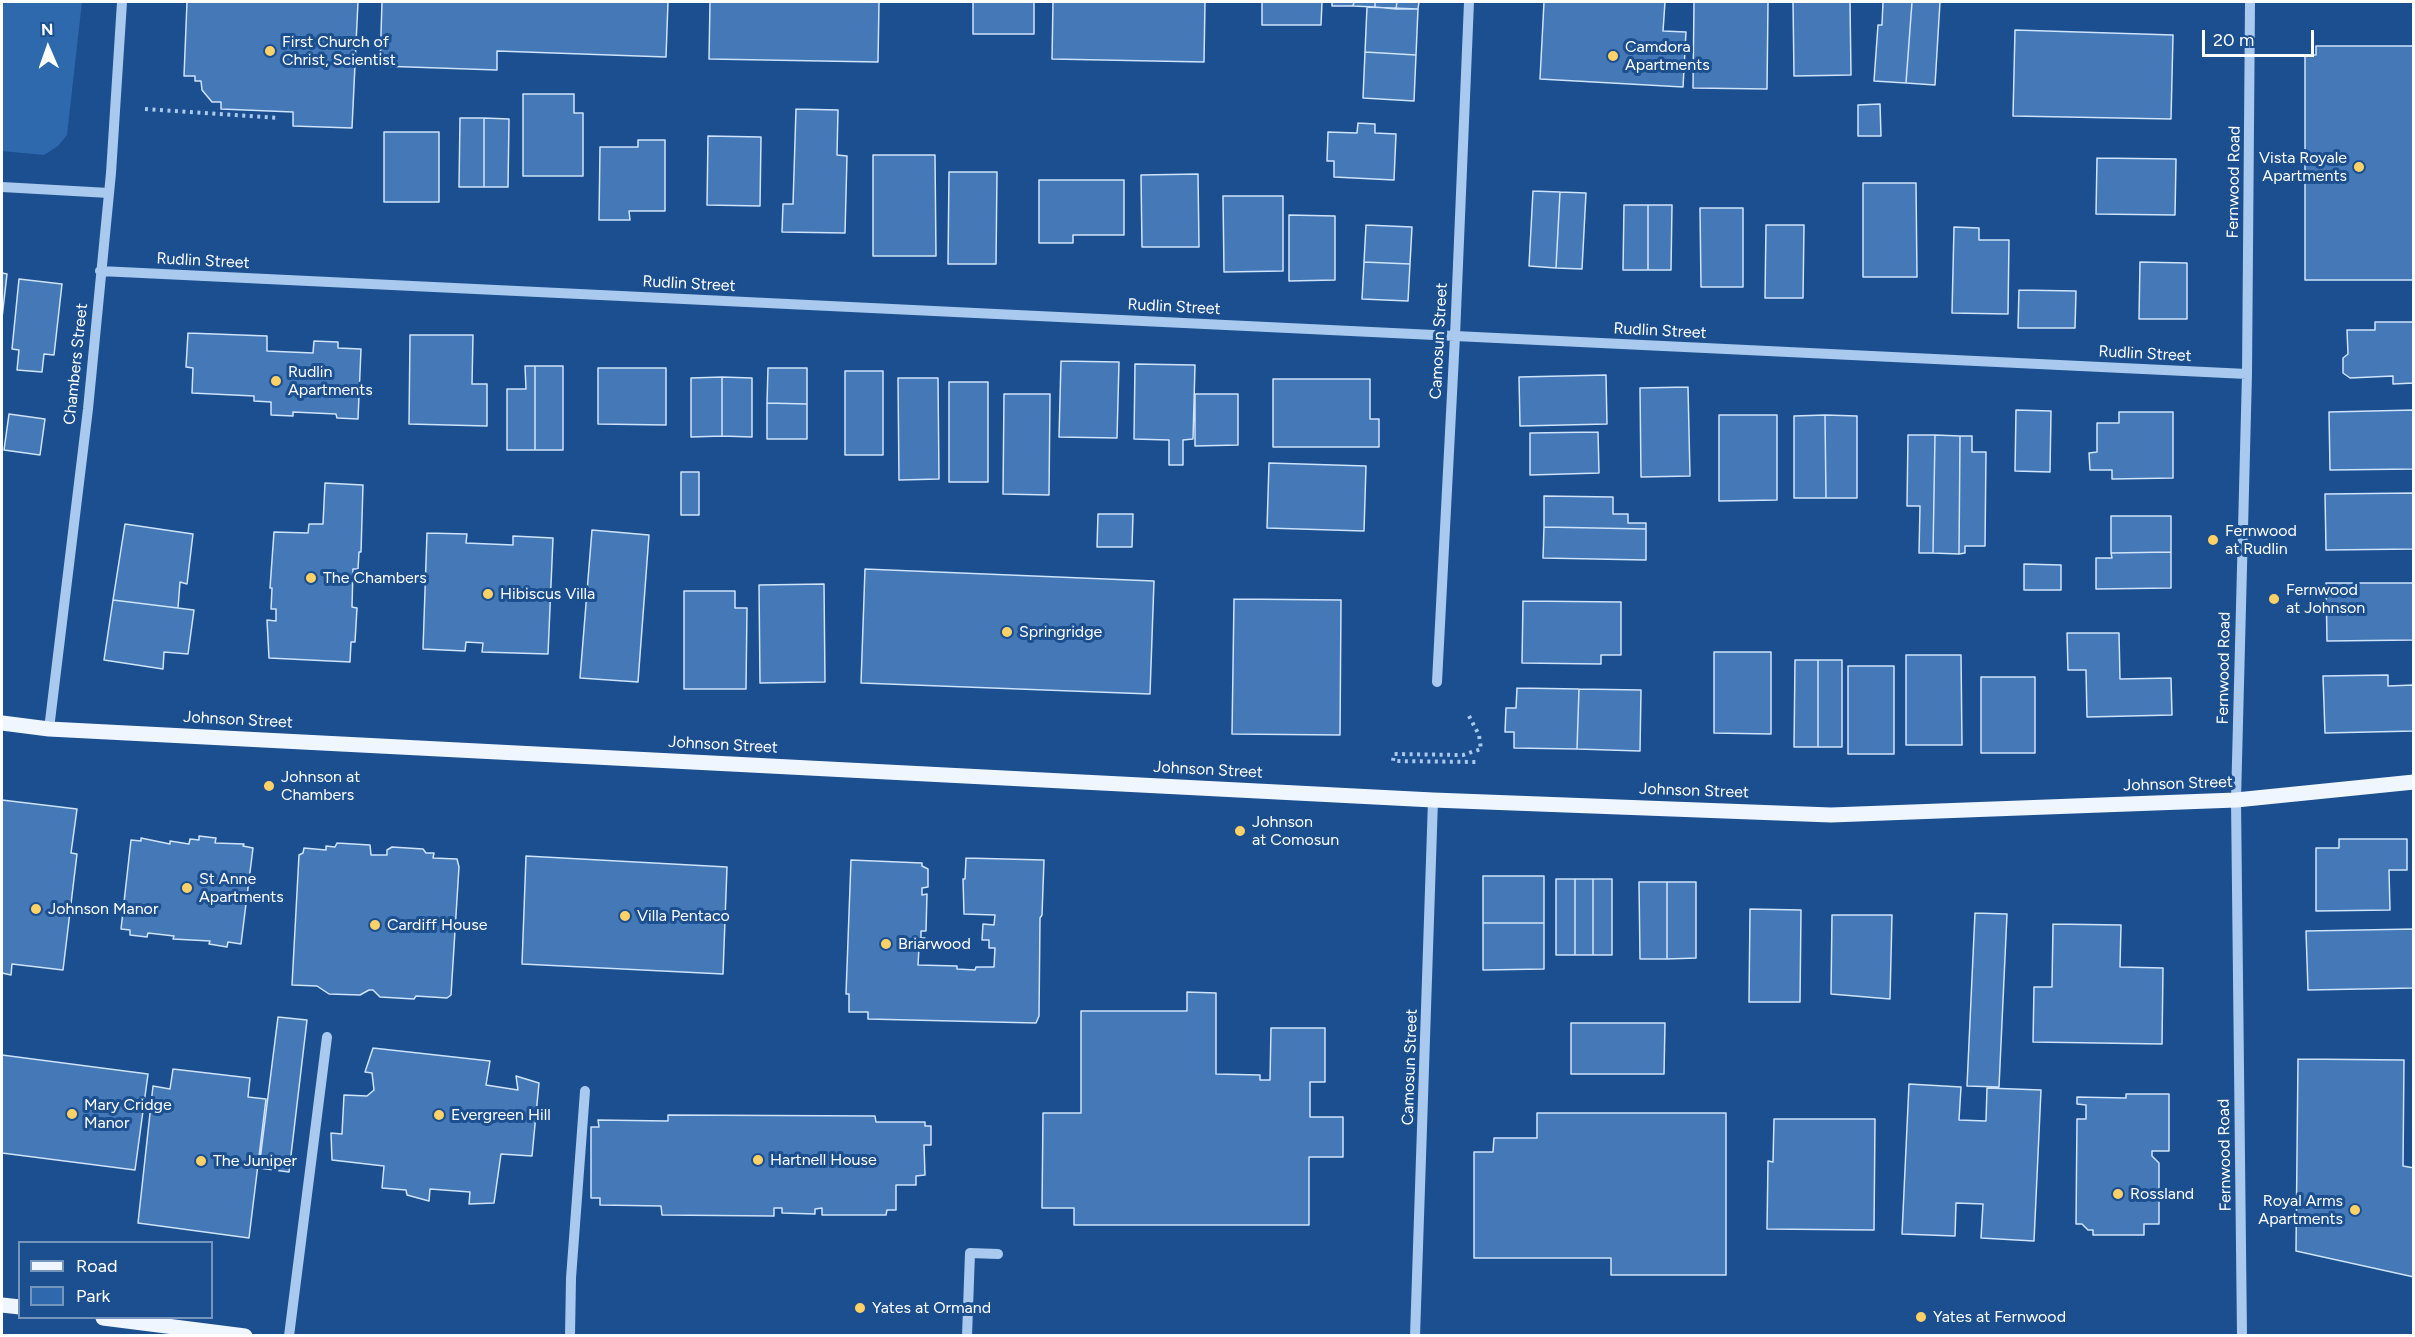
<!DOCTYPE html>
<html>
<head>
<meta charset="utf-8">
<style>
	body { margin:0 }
	#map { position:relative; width:2415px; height:1337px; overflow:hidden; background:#1b4f8f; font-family:Figtree,sans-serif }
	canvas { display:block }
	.frame { position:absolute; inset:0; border:3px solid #fff; pointer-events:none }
	.legend { position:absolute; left:18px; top:1241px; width:195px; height:78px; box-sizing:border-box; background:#1b4f8f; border:2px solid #7695bc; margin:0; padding:8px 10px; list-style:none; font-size:18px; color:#fff }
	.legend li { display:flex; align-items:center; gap:12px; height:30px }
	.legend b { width:30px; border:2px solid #7695bc }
	.north { position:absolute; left:18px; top:18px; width:60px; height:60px; -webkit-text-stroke:4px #1b4f8f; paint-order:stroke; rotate:358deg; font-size:16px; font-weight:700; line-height:24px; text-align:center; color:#fff }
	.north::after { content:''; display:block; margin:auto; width:21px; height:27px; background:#fff; clip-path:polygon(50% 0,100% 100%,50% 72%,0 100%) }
	.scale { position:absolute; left:2202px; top:30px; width:112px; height:27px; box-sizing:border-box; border:3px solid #fff; border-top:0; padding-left:8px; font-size:18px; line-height:21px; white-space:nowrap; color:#fff; -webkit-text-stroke:4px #1b4f8f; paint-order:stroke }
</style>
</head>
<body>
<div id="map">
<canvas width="2415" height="1337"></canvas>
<div class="frame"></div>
<ul class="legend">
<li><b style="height:8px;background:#f0f6ff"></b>Road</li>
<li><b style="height:16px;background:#2e69ad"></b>Park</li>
</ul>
<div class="north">N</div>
<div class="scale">20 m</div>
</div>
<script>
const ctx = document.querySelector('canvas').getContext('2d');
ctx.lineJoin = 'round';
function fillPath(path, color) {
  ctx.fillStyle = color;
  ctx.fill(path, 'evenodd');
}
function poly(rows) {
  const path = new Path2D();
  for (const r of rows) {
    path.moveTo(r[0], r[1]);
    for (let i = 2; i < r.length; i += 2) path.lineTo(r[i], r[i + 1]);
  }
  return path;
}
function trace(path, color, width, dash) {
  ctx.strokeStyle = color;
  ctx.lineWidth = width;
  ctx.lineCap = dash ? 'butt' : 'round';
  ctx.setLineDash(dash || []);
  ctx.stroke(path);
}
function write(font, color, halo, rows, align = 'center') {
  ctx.font = font + ' Figtree,sans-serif';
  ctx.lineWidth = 6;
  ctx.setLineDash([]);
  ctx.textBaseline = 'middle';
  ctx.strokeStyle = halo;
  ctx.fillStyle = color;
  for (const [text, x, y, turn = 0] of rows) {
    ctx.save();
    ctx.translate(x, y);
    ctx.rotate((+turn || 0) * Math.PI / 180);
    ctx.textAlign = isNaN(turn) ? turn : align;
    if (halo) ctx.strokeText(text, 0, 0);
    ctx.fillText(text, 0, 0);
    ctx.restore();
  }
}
fillPath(poly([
	[2,2,82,2,67,135,58,146,44,155,2,151]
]), '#2e69ad');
const building = poly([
	[187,2,358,2,352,128,293,126,293,112,221,109,221,102,212,102,202,90,201,81,195,81,195,76,184,76,187,2],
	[382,2,668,2,666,57,497,51,497,70,380,66,382,2],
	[710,2,879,2,878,62,709,59,710,2],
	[973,2,1034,2,1034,34,973,34,973,2],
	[1053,2,1205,2,1204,62,1052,59,1053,2],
	[1262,2,1322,2,1321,25,1262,25,1262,2],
	[1332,2,1354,2,1353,6,1332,6,1332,2],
	[1354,2,1375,2,1375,7,1353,6,1354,2],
	[1375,2,1397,2,1396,9,1375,7,1375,2],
	[1397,2,1419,2,1418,9,1396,9,1397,2],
	[1544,2,1665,2,1663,31,1686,32,1683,87,1540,79,1544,2],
	[1694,2,1768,2,1767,89,1693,88,1694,2],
	[1793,2,1850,2,1851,75,1794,76,1793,2],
	[1883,2,1912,2,1906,83,1874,81,1878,25,1882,25,1883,2],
	[1912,2,1940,2,1935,85,1906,83,1912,2],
	[1367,7,1418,9,1416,55,1365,52,1367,7],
	[2015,30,2173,35,2171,119,2013,116,2015,30],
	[2316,46,2414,46,2414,280,2305,280,2305,55,2316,55,2316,46],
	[1365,52,1416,55,1414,101,1363,98,1365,52],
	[523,94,574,94,574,113,583,113,583,176,523,176,523,94],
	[1880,104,1881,136,1858,136,1858,105,1880,104],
	[796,109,838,110,837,155,847,156,845,233,782,232,783,204,793,204,796,109],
	[460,118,484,118,484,187,459,187,460,118],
	[484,118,509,119,508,187,484,187,484,118],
	[1358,123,1375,124,1375,133,1396,134,1394,180,1334,177,1334,161,1327,161,1328,132,1357,133,1358,123],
	[384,132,439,132,439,202,384,202,384,132],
	[708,136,761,137,760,206,707,205,708,136],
	[638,140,665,140,665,211,629,211,630,220,599,220,600,147,638,147,638,140],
	[873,155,935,155,936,256,873,256,873,155],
	[2097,158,2176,159,2175,215,2096,214,2097,158],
	[949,172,997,172,996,264,948,264,949,172],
	[1198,174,1199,247,1142,247,1141,175,1198,174],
	[1039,180,1124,180,1124,235,1073,235,1073,243,1039,243,1039,180],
	[1863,183,1916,183,1917,277,1863,277,1863,183],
	[1533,191,1560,192,1556,268,1529,266,1533,191],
	[1560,192,1586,193,1582,269,1556,268,1560,192],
	[1223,196,1283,196,1283,271,1224,272,1223,196],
	[1624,205,1648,205,1648,270,1623,270,1624,205],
	[1648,205,1672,205,1671,270,1648,270,1648,205],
	[1700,208,1743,208,1743,287,1701,287,1700,208],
	[1289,215,1335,216,1335,280,1289,281,1289,215],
	[1366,225,1412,227,1410,264,1364,262,1366,225],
	[1766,225,1804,225,1803,298,1765,298,1766,225],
	[1954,227,1979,228,1979,240,2009,240,2008,314,1952,313,1954,227],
	[1364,262,1410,264,1408,301,1362,299,1364,262],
	[2140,262,2187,263,2187,319,2139,319,2140,262],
	[2,273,7,274,2,318,2,273],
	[19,279,62,284,54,355,44,354,42,372,17,370,19,350,12,349,19,279],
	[2019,290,2076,291,2075,328,2018,328,2019,290],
	[2375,322,2414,322,2414,383,2393,384,2393,376,2350,378,2343,373,2343,358,2348,354,2347,330,2375,330,2375,322],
	[188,333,267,336,267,351,313,353,314,341,338,342,338,348,361,349,358,419,337,418,336,414,293,412,293,416,271,415,271,402,254,401,254,396,192,393,193,368,186,367,188,333],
	[410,335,473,335,472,384,487,384,487,426,409,424,410,335],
	[1061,361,1119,362,1117,438,1059,437,1061,361],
	[1135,364,1195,365,1193,439,1183,440,1183,465,1169,465,1169,440,1134,439,1135,364],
	[525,366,535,366,535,450,507,450,507,389,526,389,525,366],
	[535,366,563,366,563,450,535,450,535,366],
	[598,368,666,368,666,425,598,424,598,368],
	[768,368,807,368,807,404,767,403,768,368],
	[845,371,883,371,883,455,845,455,845,371],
	[1606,375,1607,424,1520,426,1519,377,1606,375],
	[722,377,722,436,691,437,691,378,722,377],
	[722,377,752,378,752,437,722,436,722,377],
	[898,378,938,378,939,479,899,480,898,378],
	[1273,379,1370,379,1370,419,1379,419,1379,447,1273,447,1273,379],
	[949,382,988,382,988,482,949,482,949,382],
	[1688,387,1690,476,1641,477,1640,388,1688,387],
	[1004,394,1050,394,1049,495,1003,494,1004,394],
	[1195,394,1238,394,1238,445,1195,446,1195,394],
	[767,403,807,404,807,439,767,439,767,403],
	[2016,410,2051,411,2050,472,2015,471,2016,410],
	[2414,410,2414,469,2330,470,2329,412,2414,410],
	[2119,412,2173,412,2173,478,2112,479,2112,470,2090,470,2089,453,2097,452,2097,423,2119,423,2119,412],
	[9,414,45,419,40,455,4,450,9,414],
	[1719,415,1777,415,1777,500,1719,501,1719,415],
	[1825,415,1857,416,1857,498,1826,498,1825,415],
	[1825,415,1826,498,1794,498,1794,416,1825,415],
	[1598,432,1599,473,1530,475,1530,433,1598,432],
	[1908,435,1935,435,1933,553,1919,553,1920,506,1907,506,1908,435],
	[1935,435,1960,436,1959,554,1933,553,1935,435],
	[1960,436,1972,436,1972,452,1986,452,1985,546,1965,546,1965,553,1959,554,1960,436],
	[1269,463,1366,466,1364,531,1267,528,1269,463],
	[681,472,699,472,699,515,681,515,681,472],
	[325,483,363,485,361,552,359,552,358,569,353,569,352,607,357,608,355,642,351,642,350,662,269,658,267,620,276,621,276,609,271,609,272,588,270,588,274,532,308,533,309,524,323,524,325,483],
	[2414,493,2414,549,2326,550,2325,494,2414,493],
	[1544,496,1613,497,1613,514,1628,514,1628,523,1646,523,1646,529,1544,527,1544,496],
	[1098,514,1133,514,1132,547,1097,547,1098,514],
	[2111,516,2171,516,2171,552,2111,553,2111,516],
	[125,524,193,534,187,584,180,582,178,608,113,600,125,524],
	[1544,527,1646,529,1646,560,1543,558,1544,527],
	[592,530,649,535,638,682,580,678,592,530],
	[427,533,467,534,466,543,513,545,513,536,553,538,548,654,482,652,483,643,466,642,465,651,423,649,427,533],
	[2171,552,2171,588,2096,589,2096,558,2112,558,2111,553,2171,552],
	[2024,564,2061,565,2061,590,2024,590,2024,564],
	[865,569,1154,581,1150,694,861,683,865,569],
	[2326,583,2414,583,2414,640,2327,641,2326,583],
	[824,584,825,682,760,683,759,585,824,584],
	[684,591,735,591,735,608,747,608,746,689,684,689,684,591],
	[1234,599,1341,600,1340,735,1232,734,1234,599],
	[113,600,194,610,188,654,164,652,163,669,104,660,113,600],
	[1523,601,1621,602,1621,655,1601,655,1601,664,1522,663,1523,601],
	[2067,633,2119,633,2120,679,2171,678,2172,715,2087,717,2086,670,2068,670,2067,633],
	[1714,652,1771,652,1771,734,1714,733,1714,652],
	[1906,655,1961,655,1962,745,1906,745,1906,655],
	[1795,660,1818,660,1818,747,1794,747,1795,660],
	[1818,660,1842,660,1842,747,1818,747,1818,660],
	[1848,666,1894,666,1894,754,1848,754,1848,666],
	[2388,675,2388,686,2414,685,2414,731,2325,733,2323,676,2388,675],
	[1981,677,2035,677,2035,753,1981,753,1981,677],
	[1517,688,1579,689,1577,749,1514,748,1514,732,1505,732,1506,708,1516,708,1517,688],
	[1579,689,1641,690,1640,751,1577,749,1579,689],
	[2,800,77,809,71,853,77,854,63,970,12,964,11,975,2,973,2,800],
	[199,836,216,838,215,843,244,844,243,846,253,848,241,944,228,942,227,947,209,944,210,941,173,939,174,936,148,933,147,937,130,935,130,930,121,929,131,840,141,841,141,838,170,844,170,841,189,844,190,839,199,840,199,836],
	[2339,839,2407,839,2407,870,2389,870,2390,910,2316,911,2316,848,2339,848,2339,839],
	[337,843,370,845,371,855,387,855,387,850,392,847,423,849,426,853,434,853,433,858,457,859,459,867,451,995,447,998,416,996,414,999,380,997,373,990,369,990,360,995,329,994,317,986,292,985,299,855,303,853,304,848,326,850,326,846,335,847,337,843],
	[526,856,727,867,723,974,522,964,526,856],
	[966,858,1044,860,1042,915,1040,918,1039,1016,1036,1023,868,1019,868,1012,849,1012,849,994,846,994,851,860,922,863,922,866,928,869,928,887,922,888,922,895,927,894,926,931,921,931,921,938,925,938,924,948,919,948,918,965,957,966,957,969,975,970,976,967,994,967,995,948,989,948,989,940,982,940,983,924,994,925,995,915,964,914,963,879,965,879,966,858],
	[1483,876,1544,876,1544,923,1483,923,1483,876],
	[1556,879,1575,879,1575,955,1556,955,1556,879],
	[1575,879,1593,879,1593,955,1575,955,1575,879],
	[1593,879,1612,879,1612,955,1593,955,1593,879],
	[1639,882,1667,882,1667,959,1640,959,1639,882],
	[1667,882,1696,882,1696,958,1667,959,1667,882],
	[1750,909,1801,910,1800,1002,1749,1002,1750,909],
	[1975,913,2007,914,1999,1087,1967,1086,1975,913],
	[1832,915,1892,915,1890,999,1831,994,1832,915],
	[1483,923,1544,923,1544,969,1483,970,1483,923],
	[2053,924,2121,925,2120,967,2163,968,2162,1044,2033,1042,2034,987,2052,987,2053,924],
	[2414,929,2414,988,2308,990,2306,931,2414,929],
	[1187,992,1216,993,1216,1074,1260,1075,1260,1080,1270,1080,1271,1028,1325,1028,1325,1082,1310,1082,1310,1117,1343,1117,1343,1157,1309,1157,1309,1225,1074,1225,1074,1208,1042,1208,1043,1113,1081,1113,1081,1011,1187,1011,1187,992],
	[278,1017,307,1020,289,1172,259,1168,278,1017],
	[1571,1023,1665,1023,1664,1074,1571,1074,1571,1023],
	[373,1048,490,1061,486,1085,518,1090,516,1076,539,1083,532,1156,501,1154,494,1203,469,1204,470,1192,430,1189,429,1201,407,1195,406,1190,382,1188,384,1166,332,1160,331,1133,342,1134,344,1095,367,1096,374,1090,372,1073,365,1072,373,1048],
	[2,1055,148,1074,135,1170,2,1153,2,1055],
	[2298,1059,2404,1060,2403,1166,2414,1168,2414,1277,2296,1251,2298,1059],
	[173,1069,250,1078,248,1097,266,1099,249,1238,138,1223,153,1086,170,1089,173,1069],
	[1909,1084,1961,1087,1959,1120,1986,1121,1987,1088,2041,1090,2034,1241,1981,1238,1983,1204,1956,1203,1955,1236,1902,1234,1909,1084],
	[2126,1094,2169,1094,2169,1151,2152,1151,2152,1156,2159,1163,2159,1224,2144,1224,2144,1235,2093,1235,2093,1230,2088,1230,2082,1224,2076,1224,2077,1119,2086,1119,2086,1105,2077,1104,2077,1097,2126,1098,2126,1094],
	[1537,1113,1726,1113,1726,1275,1611,1275,1611,1258,1474,1258,1474,1152,1493,1152,1494,1138,1537,1138,1537,1113],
	[668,1115,875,1116,876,1122,925,1122,925,1126,931,1126,931,1145,924,1145,925,1175,916,1176,916,1185,896,1185,896,1210,887,1210,886,1215,822,1215,822,1208,815,1209,815,1214,782,1213,782,1208,774,1208,774,1216,662,1215,661,1206,600,1205,600,1198,591,1198,591,1127,599,1127,598,1120,668,1121,668,1115],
	[1774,1119,1875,1119,1874,1230,1767,1229,1768,1161,1773,1162,1774,1119]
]);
fillPath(building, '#4478b7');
trace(building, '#cfe3fa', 1.5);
trace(poly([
	[145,109,278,118],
	[1469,716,1479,735,1481,749,1463,755,1394,754,1393,761,1476,762]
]), '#a9c9ee', 4, [3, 4.5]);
trace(poly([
	[2,187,109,193],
	[100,271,2247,374],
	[1437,682,1455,336,1469,2],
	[49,729,88,409,111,173,122,2],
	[289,1336,327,1037],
	[570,1336,571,1278,585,1091],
	[967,1336,970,1253,998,1254],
	[1415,1336,1433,800],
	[2242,1336,2236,800,2247,374,2250,2]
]), '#a9c9ee', 10);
trace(poly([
	[2,723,49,729,1433,800,1831,815,2236,800,2414,782],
	[2,1305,20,1307],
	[103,1318,245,1336]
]), '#f0f6ff', 15);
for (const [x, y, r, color] of [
	[270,51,6,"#ffd166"],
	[1613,56,6,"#ffd166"],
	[2359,167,6,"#ffd166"],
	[276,381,6,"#ffd166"],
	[2213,540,6,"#ffd166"],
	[311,578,6,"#ffd166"],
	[488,594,6,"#ffd166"],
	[2274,599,6,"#ffd166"],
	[1007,632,6,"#ffd166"],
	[269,786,6,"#ffd166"],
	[1240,831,6,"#ffd166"],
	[187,888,6,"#ffd166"],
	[36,909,6,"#ffd166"],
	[625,916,6,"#ffd166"],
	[375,925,6,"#ffd166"],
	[886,944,6,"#ffd166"],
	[72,1114,6,"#ffd166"],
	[439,1115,6,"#ffd166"],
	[758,1160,6,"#ffd166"],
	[201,1161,6,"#ffd166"],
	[2118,1194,6,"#ffd166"],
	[2355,1210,6,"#ffd166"],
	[860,1308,6,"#ffd166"],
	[1921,1317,6,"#ffd166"]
]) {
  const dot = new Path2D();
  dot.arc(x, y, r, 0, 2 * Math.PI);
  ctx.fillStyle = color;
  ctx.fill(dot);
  trace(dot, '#1b4f8f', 2);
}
write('16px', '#fff', '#1b4f8f', [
	["First Church of",282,42],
	["Christ, Scientist",282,60],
	["Camdora",1625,47],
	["Apartments",1625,65],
	["Vista Royale",2347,158,"right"],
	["Apartments",2347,176,"right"],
	["Rudlin",288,372],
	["Apartments",288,390],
	["Fernwood",2225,531],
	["at Rudlin",2225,549],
	["The Chambers",323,578],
	["Fernwood",2286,590],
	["at Johnson",2286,608],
	["Hibiscus Villa",500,594],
	["Springridge",1019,632],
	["Johnson at",281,777],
	["Chambers",281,795],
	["Johnson",1252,822],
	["at Comosun",1252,840],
	["St Anne",199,879],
	["Apartments",199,897],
	["Johnson Manor",48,909],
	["Villa Pentaco",637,916],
	["Cardiff House",387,925],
	["Briarwood",898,944],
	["Mary Cridge",84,1105],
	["Manor",84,1123],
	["Evergreen Hill",451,1115],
	["Hartnell House",770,1160],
	["The Juniper",213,1161],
	["Rossland",2130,1194],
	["Royal Arms",2343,1201,"right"],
	["Apartments",2343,1219,"right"],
	["Yates at Ormand",872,1308],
	["Yates at Fernwood",1933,1317]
], 'left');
write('16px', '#fff', '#1b4f8f', [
	["Fernwood Road",2234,182,-89],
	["Rudlin Street",203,261,3],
	["Rudlin Street",689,284,3],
	["Rudlin Street",1174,307,3],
	["Rudlin Street",1660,331,3],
	["Camosun Street",1439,341,-87],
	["Rudlin Street",2145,354,3],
	["Chambers Street",76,364,-84],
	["Fernwood Road",2224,668,-89],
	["Johnson Street",238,720,3],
	["Johnson Street",723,745,3],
	["Johnson Street",1208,770,3],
	["Johnson Street",2178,784,-2],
	["Johnson Street",1694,791,2],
	["Camosun Street",1410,1067,-88],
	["Fernwood Road",2225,1155,-91]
]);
</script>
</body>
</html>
